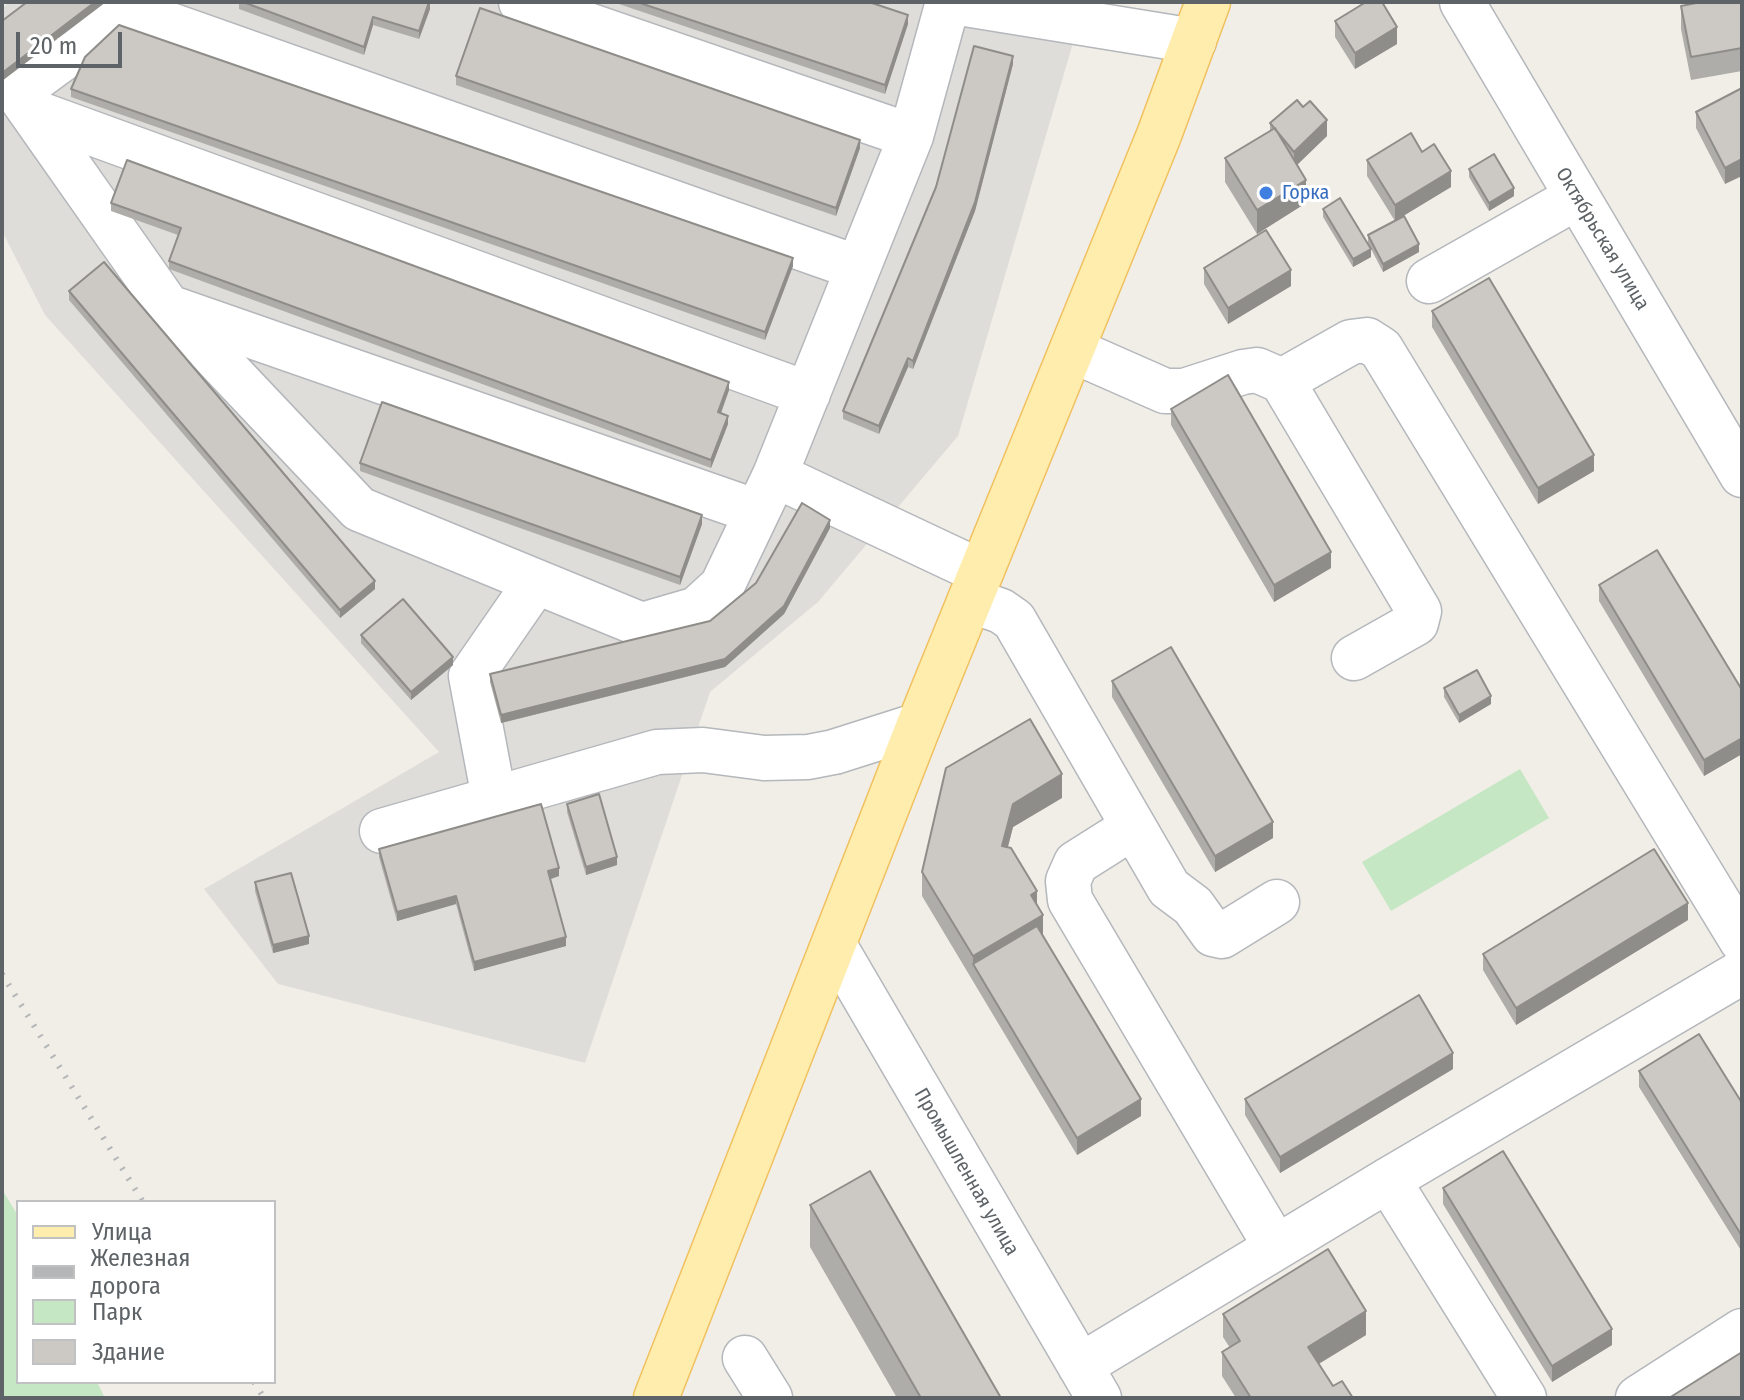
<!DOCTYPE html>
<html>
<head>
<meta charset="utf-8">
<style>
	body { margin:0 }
	#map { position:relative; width:1744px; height:1400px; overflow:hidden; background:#f0eee7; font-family:"Fira Sans Condensed",sans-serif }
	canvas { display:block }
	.frame { position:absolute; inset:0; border:4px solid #5e6367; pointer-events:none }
	.legend { position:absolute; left:16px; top:1200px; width:260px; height:184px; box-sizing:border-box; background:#fff; border:2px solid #bfc1c2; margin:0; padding:10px 14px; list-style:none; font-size:24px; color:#5e6367 }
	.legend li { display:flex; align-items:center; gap:16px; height:40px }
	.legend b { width:40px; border:2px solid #bfc1c2 }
	.scale { position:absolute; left:16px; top:32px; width:106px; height:36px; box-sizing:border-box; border:4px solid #5e6367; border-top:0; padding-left:10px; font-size:24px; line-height:28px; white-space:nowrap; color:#5e6367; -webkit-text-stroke:6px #fff; paint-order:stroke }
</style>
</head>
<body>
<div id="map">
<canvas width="1744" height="1400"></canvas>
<div class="frame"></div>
<ul class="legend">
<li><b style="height:10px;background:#ffedae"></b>Улица</li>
<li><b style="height:10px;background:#b5b6b7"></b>Железная дорога</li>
<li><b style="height:22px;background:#c6e7c4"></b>Парк</li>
<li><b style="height:22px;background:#ccc9c4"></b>Здание</li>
</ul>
<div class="scale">20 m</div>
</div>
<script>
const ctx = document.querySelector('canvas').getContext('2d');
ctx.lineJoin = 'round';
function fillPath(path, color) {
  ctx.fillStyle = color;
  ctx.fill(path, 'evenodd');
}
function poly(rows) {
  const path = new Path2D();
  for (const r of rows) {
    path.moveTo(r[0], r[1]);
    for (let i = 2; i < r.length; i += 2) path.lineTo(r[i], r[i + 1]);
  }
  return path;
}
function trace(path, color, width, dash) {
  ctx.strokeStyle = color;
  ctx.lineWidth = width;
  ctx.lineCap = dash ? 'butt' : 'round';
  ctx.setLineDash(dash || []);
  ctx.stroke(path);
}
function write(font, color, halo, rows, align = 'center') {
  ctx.font = font + ' "Fira Sans Condensed",sans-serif';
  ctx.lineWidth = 6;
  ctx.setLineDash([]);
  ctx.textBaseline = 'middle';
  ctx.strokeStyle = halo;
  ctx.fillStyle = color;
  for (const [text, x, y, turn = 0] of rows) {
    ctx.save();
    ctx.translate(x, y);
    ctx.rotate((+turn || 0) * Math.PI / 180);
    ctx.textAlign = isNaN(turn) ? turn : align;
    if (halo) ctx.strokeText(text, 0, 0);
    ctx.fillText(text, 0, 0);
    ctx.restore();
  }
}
fillPath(poly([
	[10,2,1085,2,958,436,818,602,710,692,585,1063,278,984,204,889,439,752,45,315,2,231,2,8]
]), '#dfddd9');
fillPath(poly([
	[1520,769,1549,818,1391,911,1362,862],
	[2,1189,18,1216,18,1382,97,1382,105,1398,2,1398]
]), '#c6e7c4');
const minor = poly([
	[140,2,17,92,168,307,359,509,642,625,697,609,722,586,775,475],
	[521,2,911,136],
	[948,2,911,136,775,475,981,572],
	[953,2,1194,41],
	[1462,2,1742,475],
	[128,10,858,268],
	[31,111,808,394],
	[1429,281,1577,197],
	[174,309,757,512],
	[1072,350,1165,391,1184,391,1243,372,1257,370,1282,381,1419,611,1416,623,1354,658],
	[1282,381,1351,342,1367,340,1381,349,1742,941],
	[970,600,1001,611,1014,620,1169,888,1193,906,1213,934,1222,936,1277,902],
	[494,798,471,676,536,582],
	[1133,827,1076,863,1068,881,1070,900,1276,1247],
	[382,831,657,752,703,750,764,758,808,757,834,752,919,725],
	[834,945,1099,1398],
	[1388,1180,1524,1398],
	[745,1358,770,1398],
	[1080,1366,1388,1180,1742,972],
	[1638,1398,1742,1331]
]);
const major = poly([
	[656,1398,919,725,1159,135,1208,2]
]);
trace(minor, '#b4b7bb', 47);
trace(major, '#f1c05f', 47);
trace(minor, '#fff', 44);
trace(major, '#ffedae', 44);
trace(poly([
	[2,974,143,1202],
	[254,1382,264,1398]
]), '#b5b6b7', 6, [2, 10]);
fillPath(poly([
	[239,2,430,2,430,9,419,39,373,25,364,55,239,9],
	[613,2,869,2,908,24,885,94],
	[1742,2,1742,71,1691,80,1681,29,1681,6],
	[1335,21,1397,44,1355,69,1335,37],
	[1013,64,975,211,913,369,908,367,879,434,843,419,843,411],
	[456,76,860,148,836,216,456,85],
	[1742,88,1725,184,1696,128,1696,112],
	[71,89,793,266,765,340,71,97],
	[1270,123,1327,136,1297,164,1306,203,1257,234,1225,182,1225,158,1270,131],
	[1422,152,1451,187,1401,217,1419,252,1383,272,1368,243,1368,235,1395,221,1367,176,1367,160],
	[1469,169,1514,196,1489,211,1469,177],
	[111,203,729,390,721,413,728,424,711,468,169,269,169,261,178,235,111,211],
	[1323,209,1371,257,1353,267,1323,217],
	[1204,268,1291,286,1228,324,1204,284],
	[69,291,375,589,340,618,69,300],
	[1432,311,1594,471,1538,504,1432,327],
	[1171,409,1331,568,1274,602,1171,425],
	[360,463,702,524,680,585,360,471],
	[830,528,784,614,725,667,501,723,490,682,490,674,710,621],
	[1599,585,1742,690,1742,754,1704,776,1599,601],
	[361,635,453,665,411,700,361,643],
	[1112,681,1273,838,1215,872,1112,697],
	[1444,688,1491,704,1459,723,1444,697],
	[1062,798,1013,827,1008,847,1037,905,1043,935,1141,1116,1077,1155,922,896,922,872],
	[567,804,617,865,586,875,567,812],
	[379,849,559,876,550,879,566,946,474,971,456,904,397,921,379,857],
	[255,882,309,944,273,953,255,891],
	[1688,920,1516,1025,1483,970,1483,954],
	[1453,1069,1280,1173,1245,1115,1245,1099],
	[1639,1071,1742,1103,1742,1252,1639,1087],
	[1443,1188,1612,1345,1552,1382,1443,1204],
	[810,1205,1001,1398,897,1398,810,1247],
	[1223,1314,1366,1335,1319,1364,1333,1386,1353,1398,1236,1398,1222,1376,1222,1352,1230,1348,1223,1337]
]), '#afada9');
fillPath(poly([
	[95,2,106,2,2,81,2,73],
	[430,2,430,9,419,39,419,31],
	[908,15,908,24,885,94,885,85],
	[373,17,373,25,364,55,364,47],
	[1397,27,1397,44,1355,69,1355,53],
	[1013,56,1013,64,975,211,913,369,913,361],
	[1327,120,1327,136,1294,168,1294,152],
	[860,140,860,148,836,216,836,208],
	[1742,159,1742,176,1725,184,1725,168],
	[1451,171,1451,187,1395,221,1395,205],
	[1306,180,1306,203,1257,234,1257,210],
	[1514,188,1514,196,1489,211,1489,203],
	[1419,244,1419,252,1383,272,1383,264],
	[1371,249,1371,257,1353,267,1353,259],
	[793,258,793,266,765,340,765,332],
	[1291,270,1291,286,1228,324,1228,308],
	[908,358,908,367,879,434,879,426],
	[729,382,729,390,718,421,718,412],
	[728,416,728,424,711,468,711,460],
	[1594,455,1594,471,1538,504,1538,488],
	[702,515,702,524,680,585,680,577],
	[830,520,830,528,784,614,725,667,501,723,501,715,725,659],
	[1331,552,1331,568,1274,602,1274,585],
	[375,581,375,589,340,618,340,610],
	[453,657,453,665,411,700,411,692],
	[1491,696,1491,704,1459,723,1459,715],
	[1742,738,1742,754,1704,776,1704,760],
	[1062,774,1062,798,1013,827,1002,869,1002,846,1013,804],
	[1273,822,1273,838,1215,872,1215,856],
	[617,857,617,865,586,875,586,867],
	[559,868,559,876,548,880,548,871],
	[1037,891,1037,914,1031,895],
	[456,896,456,904,397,921,397,912],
	[1688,903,1688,920,1516,1025,1516,1008],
	[1043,915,1043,938,973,964,973,956],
	[309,936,309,944,273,953,273,945],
	[566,937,566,946,474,971,474,962],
	[1453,1053,1453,1069,1280,1173,1280,1157],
	[1141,1099,1141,1116,1077,1155,1077,1138],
	[1366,1311,1366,1335,1308,1370,1308,1347],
	[1612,1329,1612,1345,1552,1382,1552,1366]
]), '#8f8d89');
const building = poly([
	[27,2,95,2,2,73,2,21,27,2],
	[243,2,429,2,419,31,373,17,364,47,243,2],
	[637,2,869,2,908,15,885,85,637,2],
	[1366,2,1382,2,1397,27,1355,53,1335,21,1366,2],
	[1701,2,1742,2,1742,48,1691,57,1681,6,1701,2],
	[480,8,860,140,836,208,456,76,480,8],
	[119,25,793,258,765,332,71,89,85,57,119,25],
	[974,46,1013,56,975,202,913,361,908,358,879,426,843,411,936,187,974,46],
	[1742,88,1742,159,1725,168,1696,112,1742,88],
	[1297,100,1303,107,1310,101,1327,120,1294,152,1270,123,1297,100],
	[1275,128,1306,180,1257,210,1225,158,1275,128],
	[1411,133,1422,152,1434,144,1451,171,1395,205,1367,160,1411,133],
	[1494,154,1514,188,1489,203,1469,169,1494,154],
	[127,160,729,382,718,412,728,416,711,460,169,261,181,228,111,203,127,160],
	[1340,198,1371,249,1353,259,1323,209,1340,198],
	[1404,216,1419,244,1383,264,1368,235,1404,216],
	[1266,230,1291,270,1228,308,1204,268,1266,230],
	[104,262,375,581,340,610,69,291,104,262],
	[1489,278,1594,455,1538,488,1432,311,1489,278],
	[1228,375,1331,552,1274,585,1171,409,1228,375],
	[382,402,702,515,680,577,360,463,382,402],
	[802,503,830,520,784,606,725,659,501,715,490,674,710,621,756,583,802,503],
	[1657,550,1742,690,1742,738,1704,760,1599,585,1657,550],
	[403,599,453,657,411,692,361,635,403,599],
	[1171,647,1273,822,1215,856,1112,681,1171,647],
	[1477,670,1491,696,1459,715,1444,688,1477,670],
	[1030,719,1062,774,1013,804,1002,846,1011,848,1037,891,1031,895,1043,915,973,956,922,872,946,768,1030,719],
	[599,794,617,857,586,867,567,804,599,794],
	[541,804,559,868,548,871,566,937,474,962,456,896,397,912,379,849,541,804],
	[1654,849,1688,903,1516,1008,1483,954,1654,849],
	[291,873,309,936,273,945,255,882,291,873],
	[1037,926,1141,1099,1077,1138,973,964,1037,926],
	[1419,995,1453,1053,1280,1157,1245,1099,1419,995],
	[1699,1034,1742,1103,1742,1236,1639,1071,1699,1034],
	[1503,1151,1612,1329,1552,1366,1443,1188,1503,1151],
	[870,1171,1001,1398,921,1398,810,1205,870,1171],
	[1328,1249,1366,1311,1308,1347,1333,1386,1342,1381,1353,1398,1251,1398,1222,1352,1240,1341,1223,1314,1328,1249],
	[1742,1352,1742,1398,1669,1398,1742,1352]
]);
fillPath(building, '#ccc9c4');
trace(building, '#8f8d89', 2);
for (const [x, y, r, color] of [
	[1266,193,8,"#3f7fe0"]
]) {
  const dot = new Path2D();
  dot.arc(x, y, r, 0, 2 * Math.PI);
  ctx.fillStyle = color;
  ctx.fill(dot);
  trace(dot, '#fff', 3);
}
write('20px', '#366cbe', '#fff', [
	["Горка",1282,193]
], 'left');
write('20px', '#5e6367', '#fff', [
	["Октябрьская улица",1602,239,59],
	["Промышленная улица",966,1172,60]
]);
</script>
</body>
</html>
